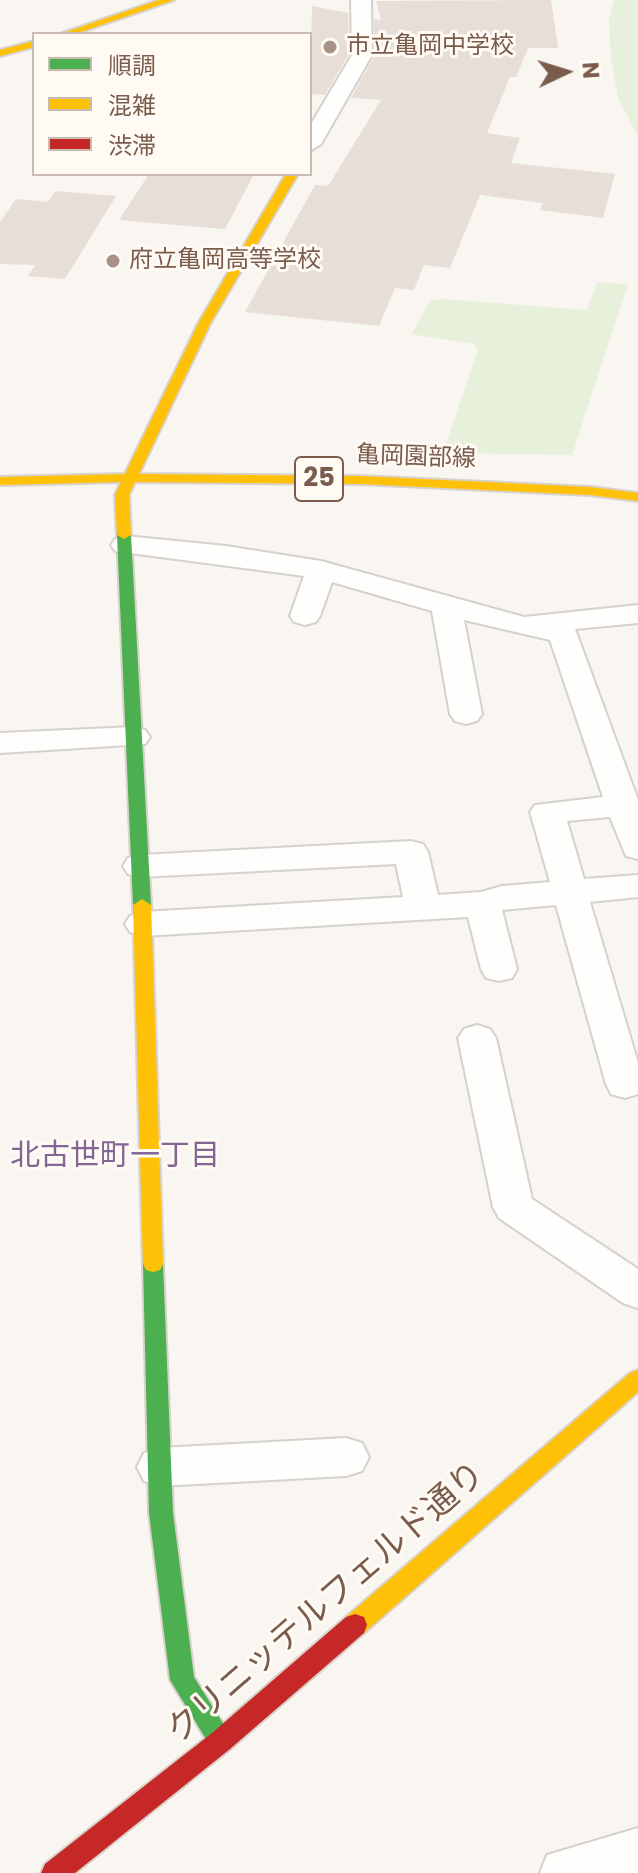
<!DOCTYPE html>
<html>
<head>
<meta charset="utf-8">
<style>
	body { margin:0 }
	#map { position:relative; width:638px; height:1873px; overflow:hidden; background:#f9f5f0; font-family:Poppins,"Noto Sans JP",sans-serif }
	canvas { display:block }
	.legend { position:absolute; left:32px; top:32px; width:280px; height:144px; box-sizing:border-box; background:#fffaf3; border:2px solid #cabbb1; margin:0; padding:10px 14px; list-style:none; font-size:24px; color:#7a5c4d }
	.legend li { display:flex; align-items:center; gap:16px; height:40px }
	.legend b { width:40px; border:2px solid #cabbb1 }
	.north { position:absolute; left:526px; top:32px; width:80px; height:80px; -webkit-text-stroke:6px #fffaf3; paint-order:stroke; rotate:86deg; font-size:22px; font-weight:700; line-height:32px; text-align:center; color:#7a5c4d }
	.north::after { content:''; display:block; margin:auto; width:28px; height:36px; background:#7a5c4d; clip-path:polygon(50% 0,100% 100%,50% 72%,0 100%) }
</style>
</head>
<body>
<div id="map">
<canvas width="638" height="1873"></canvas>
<ul class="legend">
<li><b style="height:10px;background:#4caf50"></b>順調</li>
<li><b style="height:10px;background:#ffc107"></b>混雑</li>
<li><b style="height:10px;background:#c62828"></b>渋滞</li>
</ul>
<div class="north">N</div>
</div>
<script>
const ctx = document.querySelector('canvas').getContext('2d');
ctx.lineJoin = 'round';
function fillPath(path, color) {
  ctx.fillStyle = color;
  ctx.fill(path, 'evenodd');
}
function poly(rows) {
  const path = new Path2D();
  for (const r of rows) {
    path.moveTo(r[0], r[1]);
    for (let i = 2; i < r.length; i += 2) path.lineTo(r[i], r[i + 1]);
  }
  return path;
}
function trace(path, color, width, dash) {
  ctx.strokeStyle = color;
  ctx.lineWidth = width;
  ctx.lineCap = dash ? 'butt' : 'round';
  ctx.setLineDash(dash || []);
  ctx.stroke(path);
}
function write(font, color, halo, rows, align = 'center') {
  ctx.font = font + ' Poppins,"Noto Sans JP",sans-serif';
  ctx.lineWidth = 6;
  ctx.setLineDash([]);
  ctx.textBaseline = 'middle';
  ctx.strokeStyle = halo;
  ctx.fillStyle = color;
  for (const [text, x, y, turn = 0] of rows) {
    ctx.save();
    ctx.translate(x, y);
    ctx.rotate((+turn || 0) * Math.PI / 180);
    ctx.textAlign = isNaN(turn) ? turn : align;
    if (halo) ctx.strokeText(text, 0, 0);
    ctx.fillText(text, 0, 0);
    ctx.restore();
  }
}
fillPath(poly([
	[614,0,638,0,638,136,618,98,611,59,609,18],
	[597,282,628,284,572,455,443,453,478,349,473,344,411,334,431,300,443,299,587,310]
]), '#e7f0db');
fillPath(poly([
	[551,0,558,48,528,48,516,77,510,77,487,133,520,138,511,163,615,174,603,218,540,210,543,203,480,195,450,268,424,265,414,290,395,288,379,326,245,312,315,185,328,186,381,100,351,98,375,55,374,19,381,20,376,1],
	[312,6,348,13,349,54,325,95,310,94],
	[149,174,254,174,225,229,119,220],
	[55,191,116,196,65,279,28,276,35,265,0,264,0,222,16,199,48,202]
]), '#e6ded7');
const street = poly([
	[351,0,371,0,372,55,321,144,310,151,310,126,352,55,351,0],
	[125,536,226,546,321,561,524,617,638,605,638,623,575,629,638,800,638,859,626,856,610,817,567,821,584,879,638,875,638,897,590,902,638,1063,638,1094,625,1098,611,1094,606,1084,556,905,502,910,517,969,512,978,499,981,486,978,481,969,468,917,143,936,130,932,125,924,130,916,143,912,403,897,396,864,140,877,128,874,123,866,128,858,140,855,411,841,423,844,428,852,438,895,481,892,502,886,550,882,530,812,535,805,603,797,550,640,464,620,482,714,477,721,466,724,455,721,450,714,432,611,332,582,320,616,316,622,305,625,294,622,290,616,304,576,115,551,111,545,115,539,125,536],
	[134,727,145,730,150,737,145,744,0,753,0,733,134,727],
	[477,1025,490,1029,496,1038,532,1199,638,1269,638,1308,623,1303,499,1218,493,1207,458,1038,464,1029,477,1025],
	[346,1438,362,1443,369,1457,362,1471,346,1476,160,1486,144,1481,137,1467,144,1453,160,1448,346,1438],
	[638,1828,638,1873,540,1873,547,1855,638,1828]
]);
const fast = poly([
	[124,531,131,535,151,905,142,911,133,905,117,535,124,531],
	[153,1256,160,1258,163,1264,173,1513,194,1677,234,1741,230,1749,221,1753,212,1749,170,1680,149,1513,143,1264,146,1258,153,1256]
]);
const slow = poly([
	[159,0,174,0,75,34,60,34,159,0],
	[34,41,34,47,0,56,0,50,34,41],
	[286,174,298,174,211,322,139,474,360,476,590,487,638,493,638,501,590,495,360,484,135,482,129,495,131,535,124,539,117,535,115,495,121,482,0,485,0,477,125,474,199,322,286,174],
	[142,899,151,905,163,1264,160,1270,153,1272,146,1270,143,1264,133,905,142,899],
	[638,1370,638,1392,364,1633,355,1636,346,1633,343,1625,346,1617,630,1373,638,1370]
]);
const jam = poly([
	[355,1614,364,1617,367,1625,364,1633,230,1749,75,1873,41,1873,45,1864,212,1733,346,1617,355,1614]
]);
trace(street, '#d7d1cb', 4);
trace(fast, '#d9d2cb', 4);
trace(slow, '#d9d2cb', 4);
trace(jam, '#d9d2cb', 4);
fillPath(street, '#fefefd');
fillPath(fast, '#4caf50');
fillPath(slow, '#ffc107');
fillPath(jam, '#c62828');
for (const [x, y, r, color] of [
	[330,47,8,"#a69286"],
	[113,261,8,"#a69286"]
]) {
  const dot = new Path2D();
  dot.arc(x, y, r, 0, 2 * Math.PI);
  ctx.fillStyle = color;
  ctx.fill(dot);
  trace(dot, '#fffaf3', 3);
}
write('24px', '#7a5c4d', '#fffaf3', [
	["市立亀岡中学校",346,47],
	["府立亀岡高等学校",129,261]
], 'left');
write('24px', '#7a5c4d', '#fffaf3', [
	["亀岡園部線",416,458,2]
]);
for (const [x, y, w] of [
	[319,479,48]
]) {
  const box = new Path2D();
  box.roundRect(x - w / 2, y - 22, w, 44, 6);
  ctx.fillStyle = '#fffaf3';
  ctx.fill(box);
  trace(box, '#7a5c4d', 2);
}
write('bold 26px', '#7a5c4d', null, [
	["25",319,479]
]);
write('30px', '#846695', '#fffaf3', [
	["北古世町一丁目",115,1157]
]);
write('34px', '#7a5c4d', '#fffaf3', [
	["クリニッテルフェルド通り",327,1604,-41]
]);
</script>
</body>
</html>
